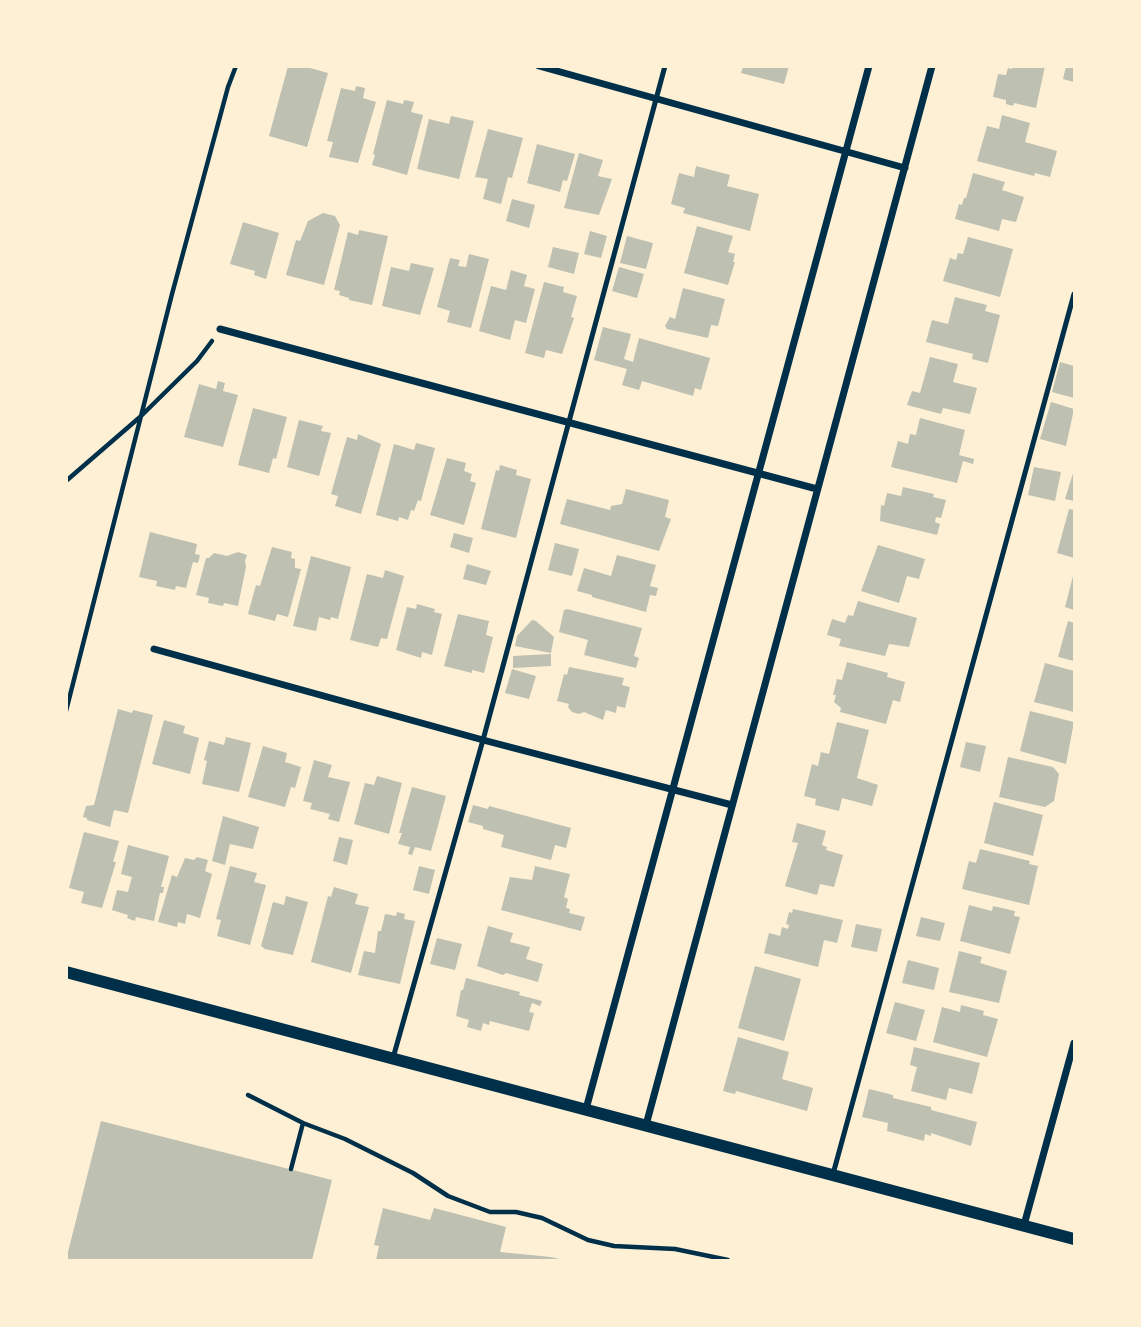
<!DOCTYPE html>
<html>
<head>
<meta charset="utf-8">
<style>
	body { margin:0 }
	#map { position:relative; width:1141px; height:1327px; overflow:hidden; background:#fdf0d5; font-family:"Exo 2",sans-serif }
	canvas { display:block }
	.frame { position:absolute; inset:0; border:68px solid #fdf0d5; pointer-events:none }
</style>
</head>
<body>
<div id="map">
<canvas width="1141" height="1327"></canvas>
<div class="frame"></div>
</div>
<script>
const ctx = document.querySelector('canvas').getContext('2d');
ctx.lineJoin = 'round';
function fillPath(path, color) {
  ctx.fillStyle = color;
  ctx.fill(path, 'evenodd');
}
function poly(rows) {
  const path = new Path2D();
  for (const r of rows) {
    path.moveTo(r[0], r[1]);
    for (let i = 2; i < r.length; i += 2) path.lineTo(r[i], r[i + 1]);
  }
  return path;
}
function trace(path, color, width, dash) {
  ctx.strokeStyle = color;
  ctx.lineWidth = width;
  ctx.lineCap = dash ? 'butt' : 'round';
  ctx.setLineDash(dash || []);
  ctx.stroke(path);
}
fillPath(poly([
	[288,66,303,66,328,73,307,147,269,136],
	[743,66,789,66,784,84,741,73],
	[1013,66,1045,66,1036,108,1014,103,1013,106,1006,104,1006,100,993,97,998,74,1006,75,1008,68,1012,69],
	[1066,66,1074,66,1074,82,1063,79],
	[356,86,365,88,363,98,376,102,358,163,329,157,333,142,327,141,341,88,355,91],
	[387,100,403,104,404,100,414,102,411,112,423,115,407,175,372,165,375,155,373,154],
	[1002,115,1030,123,1025,142,1057,151,1050,177,1035,173,1034,176,977,161,987,126,999,129],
	[451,116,474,121,459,179,417,169,429,119,449,124],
	[488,129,523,138,512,178,508,177,501,204,483,199,488,179,475,177],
	[537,144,575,154,567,181,563,180,560,192,527,183],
	[579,153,603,160,598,176,612,179,599,215,564,208],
	[696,166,730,175,727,186,759,194,750,231,683,213,685,208,671,204,679,173,694,177],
	[973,173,1005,182,1002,190,1024,197,1016,222,1002,219,999,231,955,219,959,204,962,205,964,198,966,198],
	[512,199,535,205,529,228,506,221],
	[323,213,335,216,340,225,324,285,286,275,296,240,300,241,308,221],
	[243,222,279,233,266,279,254,275,255,271,230,264],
	[697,226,733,236,728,252,735,254,733,262,735,262,728,285,684,273],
	[359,230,388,236,372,305,349,300,349,298,339,295,340,291,334,290,348,232,358,235],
	[590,231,607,236,601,258,584,254],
	[627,236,653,243,646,269,620,263],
	[968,237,1013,249,1000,297,943,281,950,258,956,260,958,253,963,254],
	[553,247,579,253,574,274,548,267],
	[469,254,489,259,471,328,447,322,450,311,437,307,450,258,460,260,458,266,466,267],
	[411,263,434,268,420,315,382,306,391,267,409,271],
	[619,267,644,274,637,298,612,291],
	[511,270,527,275,524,286,535,289,526,323,515,320,510,340,479,331,491,286,506,290],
	[544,282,564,287,563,292,577,296,571,317,574,318,562,354,546,350,544,358,525,353],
	[683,288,725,299,718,326,711,325,708,338,667,329,665,326,670,317,675,319],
	[955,297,987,305,985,311,1000,315,988,363,972,359,973,354,926,342,932,320,948,324],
	[603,327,631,334,624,359,633,362,639,338,710,358,701,390,695,388,693,396,642,381,639,390,622,385,627,369,594,360],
	[930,357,958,364,953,382,977,388,970,414,943,408,941,414,907,405,912,391,920,393],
	[1060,362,1074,366,1074,398,1052,392],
	[218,381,225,383,223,391,238,395,223,447,184,437,199,384,216,389],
	[1051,402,1074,409,1066,446,1040,439],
	[253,408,287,417,276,459,273,458,269,473,238,465],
	[920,418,965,430,959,455,974,459,973,464,963,461,957,483,891,467,898,441,908,444,910,434,916,435],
	[299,420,323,426,321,431,331,433,319,476,287,467],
	[358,434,381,444,361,514,335,506,338,496,331,494,347,437,357,440],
	[416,443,435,448,421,501,418,500,414,511,411,510,408,520,399,517,398,521,376,515,394,444,414,450],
	[447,458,466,463,464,471,472,474,470,481,476,483,464,525,430,515],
	[500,465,517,470,516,475,531,479,516,538,481,529,496,470,499,471],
	[1034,467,1061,472,1055,501,1028,495],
	[1074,470,1074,501,1065,499],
	[903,487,934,494,933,497,946,500,941,518,936,517,935,522,940,524,937,535,880,521,881,505,884,506,887,493,901,496],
	[626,489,669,500,665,517,671,519,659,551,560,524,567,499,610,510,611,506,622,504],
	[1069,509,1074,510,1074,558,1057,553],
	[150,532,197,544,195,554,200,555,198,563,193,562,186,588,176,586,175,590,156,586,157,581,139,577],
	[454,533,473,538,469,553,450,547],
	[555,543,579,549,572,576,548,570],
	[878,545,925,559,919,579,907,576,899,603,861,591],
	[272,547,292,552,291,558,295,559,295,568,301,569,288,617,277,614,275,621,248,614,256,585,260,586],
	[238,552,247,555,245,561,246,567,238,606,224,603,223,606,208,603,209,598,196,595,206,558,209,558,214,553,227,556],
	[617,555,656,565,650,586,658,588,656,596,650,595,646,612,592,597,592,595,577,591,584,568,611,576],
	[311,556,351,567,338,619,331,617,330,620,319,617,316,631,293,626],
	[467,564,491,571,486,585,463,579],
	[385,570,404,576,387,639,381,638,378,647,350,640,367,574,383,578],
	[1074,572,1074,610,1065,607],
	[858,601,917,618,909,647,889,644,885,656,839,646,841,639,827,635,832,619,845,623,848,615,853,616],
	[417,604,435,609,434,612,442,614,432,655,422,652,421,658,396,650,407,607,416,609],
	[567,609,642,628,634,656,639,658,636,668,584,655,588,640,559,632,564,610],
	[458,614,489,621,486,635,493,637,484,673,472,670,472,673,444,666],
	[532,620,536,621,554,637,551,653,515,646,517,636],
	[1068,621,1074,623,1074,661,1058,657],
	[551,654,551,666,513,668,513,656],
	[847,662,888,673,887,677,905,682,900,702,893,700,886,724,840,712,841,708,834,702,836,695,833,695,837,679,842,680],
	[1045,663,1074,671,1074,712,1034,702],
	[569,667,624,678,622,685,630,687,625,708,617,706,616,713,606,710,603,720,584,712,579,714,572,712,568,707,569,704,557,701,564,674,567,675],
	[512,669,536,676,529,699,505,693],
	[118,709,132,713,133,710,153,715,128,813,114,810,110,827,87,820,87,818,83,817,86,806,94,805],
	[1030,711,1074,722,1066,764,1020,751],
	[164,720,185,726,183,733,199,738,190,774,152,764],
	[837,722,869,730,857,778,878,785,872,806,842,798,839,811,815,805,816,799,804,796,812,764,818,766,821,752,829,754],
	[226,737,251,743,239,792,202,784,207,761,204,760,209,741,224,745],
	[966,742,986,746,980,772,960,767],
	[263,746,287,753,285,762,301,767,295,788,291,787,285,807,248,797],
	[1008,757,1053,767,1059,774,1054,801,1045,807,999,797],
	[314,760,332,765,328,777,350,782,339,822,328,819,330,814,310,809,312,803,303,801],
	[377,776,402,783,389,834,354,824,365,783,374,785],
	[412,787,446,796,431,851,415,847,412,855,408,854,410,847,398,844,402,833,399,833],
	[994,802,1043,815,1033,856,984,843],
	[473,805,488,809,489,806,571,828,566,848,555,845,551,860,501,847,504,835,483,829,483,826,468,822],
	[223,816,259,827,253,849,230,844,225,865,212,861],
	[797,823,826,831,822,845,827,847,826,850,843,855,834,887,820,884,817,895,785,886,798,843,792,842],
	[84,832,119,841,113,862,116,862,102,908,81,903,84,892,69,888],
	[339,837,353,840,347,865,333,861],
	[128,845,169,856,161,887,164,887,163,893,160,893,154,921,136,917,135,921,127,918,128,915,112,910,117,890,128,892,132,877,121,874],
	[980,849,1030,861,1029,864,1038,866,1029,905,962,889,969,861,976,863],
	[197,857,208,860,205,871,212,874,200,918,187,914,185,924,178,922,177,927,158,922,172,875,177,877,185,858,194,860],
	[230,866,257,873,254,882,266,885,250,945,217,936,221,920,216,919],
	[419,866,435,870,429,894,413,890],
	[535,866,570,874,564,897,568,899,566,908,570,909,569,913,585,917,581,931,501,910,510,877,532,880],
	[334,887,358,894,355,904,369,907,351,973,311,962,328,896,331,897],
	[286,896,308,902,293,955,265,949,261,946,273,902,284,905],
	[969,905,992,911,993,906,1015,911,1014,916,1020,917,1010,954,960,941],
	[793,909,843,920,837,943,824,940,818,967,764,953,769,933,780,936,782,927,788,929,789,925,786,924,789,912,792,913],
	[397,912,405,914,404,919,415,921,400,984,358,975,364,951,375,953,378,931,381,931,385,914,396,916],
	[921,917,945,923,940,941,916,936],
	[856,924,882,929,877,952,851,947],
	[488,926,513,933,510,942,530,947,526,959,543,964,538,982,506,973,503,975,477,966],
	[437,938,462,944,455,970,430,964],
	[959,951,982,957,980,963,1007,971,999,1003,949,992],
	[908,960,939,968,934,990,902,983],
	[755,966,801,979,784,1041,738,1028],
	[466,978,520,992,519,995,542,1001,540,1006,532,1003,529,1012,534,1013,529,1031,490,1021,489,1025,483,1023,481,1031,467,1027,469,1020,456,1016,461,990,463,990],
	[895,1002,925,1010,916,1041,886,1033],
	[961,1005,984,1011,983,1015,998,1019,987,1057,933,1042,942,1007,960,1012],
	[738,1037,789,1052,782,1079,813,1088,807,1111,736,1091,735,1094,723,1091],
	[914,1047,980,1063,972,1094,949,1088,946,1100,911,1091,917,1067,910,1065],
	[869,1089,893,1095,893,1098,931,1107,931,1110,977,1122,971,1146,931,1133,931,1136,925,1134,924,1141,887,1131,888,1123,862,1117],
	[101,1121,332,1180,312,1260,66,1260],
	[383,1208,430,1220,434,1208,506,1227,500,1252,551,1257,564,1260,376,1260,379,1246,374,1245]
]), '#bec0b2');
trace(poly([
	[66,481,140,417,197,361,212,341],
	[66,711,172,294,228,87,236,66],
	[248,1095,303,1123,345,1139,413,1173,448,1196,490,1212,516,1212,542,1218,588,1240,614,1246,675,1249,728,1260],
	[291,1169,303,1123]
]), '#003049', 4.5);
trace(poly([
	[393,1058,483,740,665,66],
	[833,1174,1074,294]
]), '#003049', 5);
trace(poly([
	[539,66,905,168],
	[220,329,817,489],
	[154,649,483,740,732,805],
	[586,1109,869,66],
	[646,1125,932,66],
	[1024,1225,1074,1043]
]), '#003049', 7);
trace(poly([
	[66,972,1074,1239]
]), '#003049', 12);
</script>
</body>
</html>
